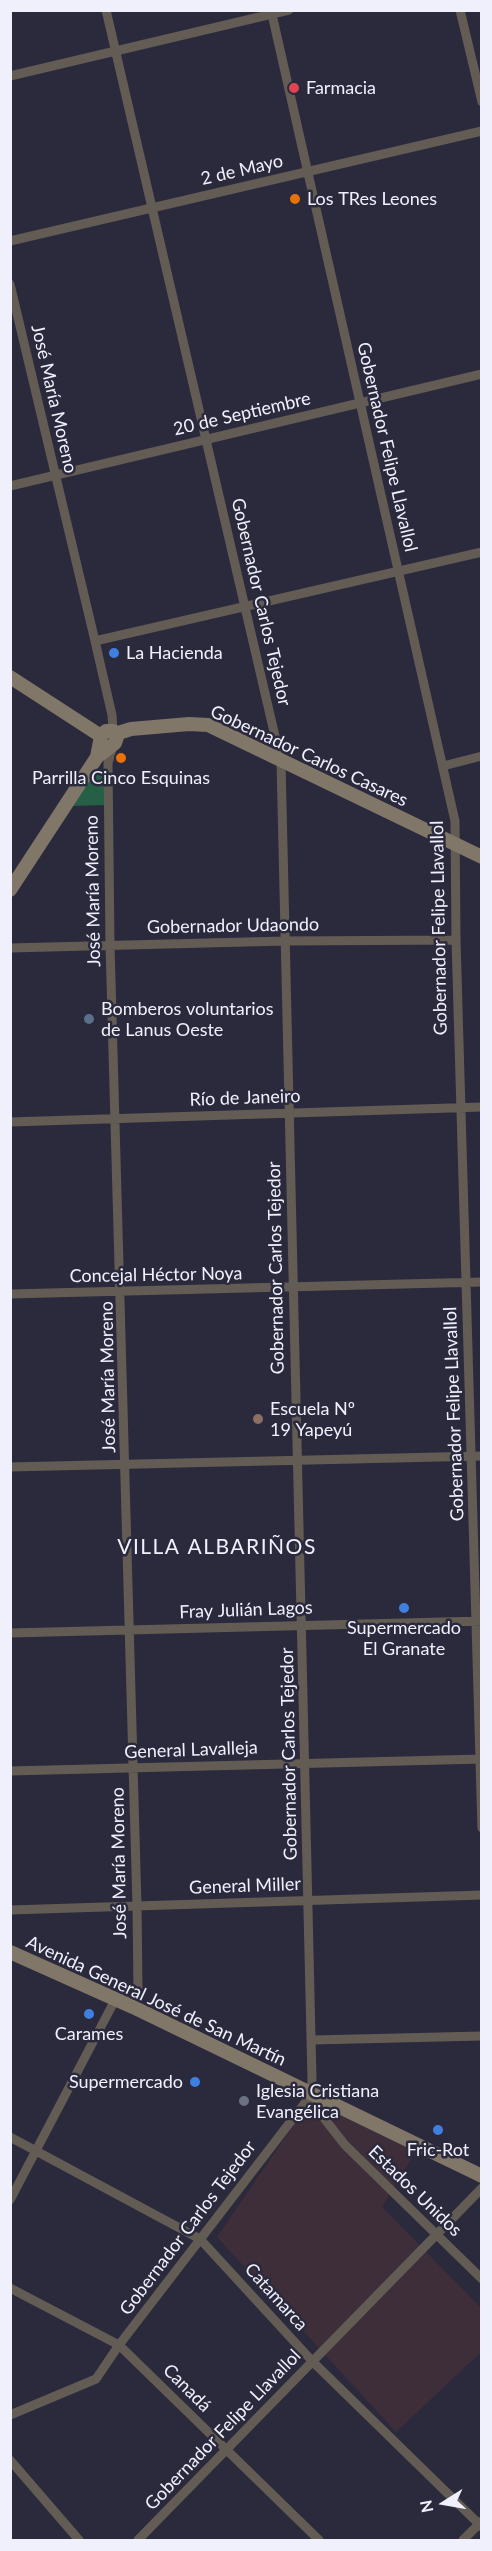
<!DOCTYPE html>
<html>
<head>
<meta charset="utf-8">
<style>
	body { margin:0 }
	#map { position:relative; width:492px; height:2551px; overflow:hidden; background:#2b2a3d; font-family:Lato,sans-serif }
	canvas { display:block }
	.frame { position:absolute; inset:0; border:12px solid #f0f0fd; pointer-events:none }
	.north { position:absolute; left:414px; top:2473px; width:60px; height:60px; -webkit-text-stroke:4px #2b2a3d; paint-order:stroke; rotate:259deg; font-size:16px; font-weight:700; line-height:24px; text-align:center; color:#f0f0fd }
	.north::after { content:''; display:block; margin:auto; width:21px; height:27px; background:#f0f0fd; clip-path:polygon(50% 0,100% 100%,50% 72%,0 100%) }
</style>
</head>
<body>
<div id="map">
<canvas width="492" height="2551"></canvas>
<div class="frame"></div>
<div class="north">N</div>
</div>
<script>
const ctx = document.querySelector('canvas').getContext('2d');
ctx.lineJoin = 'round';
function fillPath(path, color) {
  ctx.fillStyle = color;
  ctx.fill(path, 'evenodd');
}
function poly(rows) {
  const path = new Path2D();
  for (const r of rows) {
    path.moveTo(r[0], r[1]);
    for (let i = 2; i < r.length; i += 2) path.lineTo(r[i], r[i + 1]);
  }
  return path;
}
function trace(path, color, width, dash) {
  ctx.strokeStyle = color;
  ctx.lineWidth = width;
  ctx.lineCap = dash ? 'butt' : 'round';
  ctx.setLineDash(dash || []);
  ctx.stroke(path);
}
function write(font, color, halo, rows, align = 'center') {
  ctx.font = font + ' Lato,sans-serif';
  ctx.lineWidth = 5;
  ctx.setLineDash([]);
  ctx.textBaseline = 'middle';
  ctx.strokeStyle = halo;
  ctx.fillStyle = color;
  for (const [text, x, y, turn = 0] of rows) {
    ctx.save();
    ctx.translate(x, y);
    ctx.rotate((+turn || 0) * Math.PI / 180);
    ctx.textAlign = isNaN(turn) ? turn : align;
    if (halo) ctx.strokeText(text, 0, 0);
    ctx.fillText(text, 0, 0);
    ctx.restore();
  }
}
fillPath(poly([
	[310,2101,416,2151,382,2207,481,2308,481,2352,396,2432,217,2237]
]), '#3e2e3a');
fillPath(poly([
	[100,770,105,774,107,805,71,806,95,771]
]), '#255f46');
trace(poly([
	[271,10,455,821,456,940,482,1828],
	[460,10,482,102],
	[10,76,289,10],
	[10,241,482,131],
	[10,284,95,641,112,715,113,731],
	[10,486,482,374],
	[95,641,482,552],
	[113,746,108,763,110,945,137,1906,138,1990,133,2007],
	[443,766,482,756],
	[10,948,285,941,456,940],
	[10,1122,482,1107],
	[10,1294,482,1282],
	[10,1467,482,1456],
	[10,1633,482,1621],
	[10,1771,482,1759],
	[10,1910,482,1895],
	[313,2040,482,2036],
	[311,2095,316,2108,345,2145,482,2279],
	[10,2137,200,2239,313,2362,482,2527],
	[10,2200,115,2000],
	[10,2288,119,2345,319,2540],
	[10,2415,96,2379,119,2345,311,2095,312,2080,281,762,106,10],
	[10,2460,79,2540],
	[138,2540,482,2188],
	[463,2540,482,2521]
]), '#635c54', 9);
trace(poly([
	[10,677,101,736],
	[115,734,131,729,189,724,208,725,482,857],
	[10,890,97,757,115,743,117,737,113,731,106,731,101,736,97,757],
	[10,1952,133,2007,482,2176]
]), '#817769', 14);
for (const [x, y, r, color] of [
	[294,88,6,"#e0444e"],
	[295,199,6,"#e8710a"],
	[114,653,6,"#3f7fe0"],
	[121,758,6,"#e8710a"],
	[89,1019,6,"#5c6f8a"],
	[258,1419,6,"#8d6e63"],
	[404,1608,6,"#3f7fe0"],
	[89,2014,6,"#3f7fe0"],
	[195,2082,6,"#3f7fe0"],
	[244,2101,6,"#6b7280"],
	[438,2130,6,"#3f7fe0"]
]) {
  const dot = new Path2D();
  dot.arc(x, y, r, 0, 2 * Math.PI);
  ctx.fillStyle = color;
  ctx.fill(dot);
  trace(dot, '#2b2a3d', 2);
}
write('18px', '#f0f0fd', '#2b2a3d', [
	["Farmacia",306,88],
	["Los TRes Leones",307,199],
	["La Hacienda",126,653],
	["Parrilla Cinco Esquinas",121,778,"center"],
	["Bomberos voluntarios",101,1009],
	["de Lanus Oeste",101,1030],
	["Escuela Nº",270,1409],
	["19 Yapeyú",270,1430],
	["Supermercado",404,1628,"center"],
	["El Granate",404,1649,"center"],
	["Carames",89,2034,"center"],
	["Supermercado",183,2082,"right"],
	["Iglesia Cristiana",256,2091],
	["Evangélica",256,2112],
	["Fric-Rot",438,2150,"center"]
], 'left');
write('18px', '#f0f0fd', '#2b2a3d', [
	["2 de Mayo",242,170,-13],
	["José María Moreno",54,399,77],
	["20 de Septiembre",242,414,-13],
	["Gobernador Felipe Llavallol",387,447,77],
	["Gobernador Carlos Tejedor",261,602,77],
	["Gobernador Carlos Casares",309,756,25],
	["José María Moreno",93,891,-91],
	["Gobernador Udaondo",233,926,-1],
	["Gobernador Felipe Llavallol",439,928,-91],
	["Río de Janeiro",245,1098,-2],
	["Gobernador Carlos Tejedor",276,1268,-91],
	["Concejal Héctor Noya",156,1275,-1],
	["José María Moreno",108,1377,-91],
	["Gobernador Felipe Llavallol",454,1414,-92],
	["Fray Julián Lagos",246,1610,-2],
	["General Lavalleja",191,1750,-2],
	["Gobernador Carlos Tejedor",289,1754,-91],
	["José María Moreno",119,1863,-91],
	["General Miller",245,1886,-2],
	["Avenida General José de San Martín",156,2001,25],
	["Estados Unidos",415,2191,44],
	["Gobernador Carlos Tejedor",188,2228,-53],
	["Catamarca",276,2297,48],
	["Canadá",187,2388,45],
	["Gobernador Felipe Llavallol",223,2430,-46]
]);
ctx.letterSpacing = '1.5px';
write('21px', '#f0f0fd', '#2b2a3d', [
	["VILLA ALBARIÑOS",217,1547]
]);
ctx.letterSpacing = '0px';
</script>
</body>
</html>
